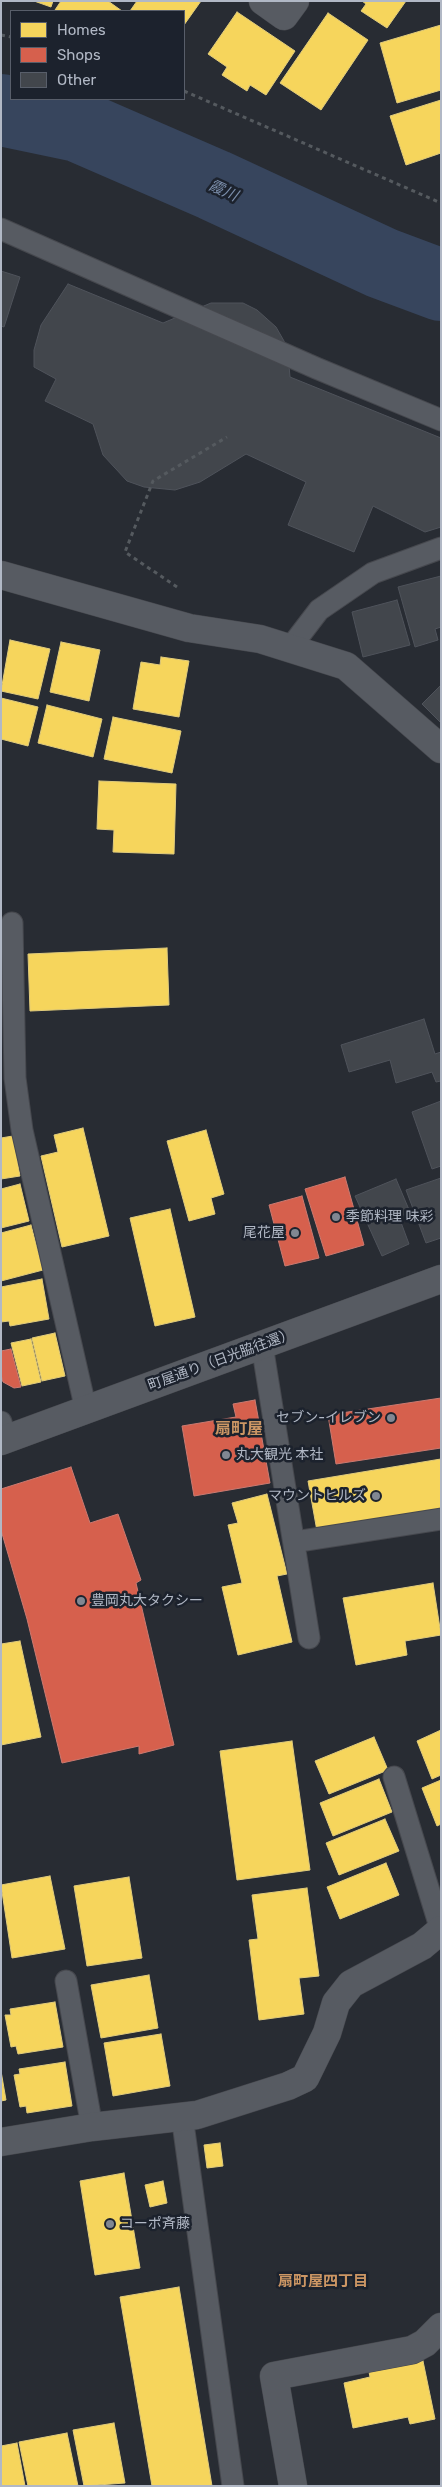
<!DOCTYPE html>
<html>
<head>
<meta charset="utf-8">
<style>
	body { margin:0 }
	#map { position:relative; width:442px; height:2487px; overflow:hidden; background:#282c33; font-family:Rubik,sans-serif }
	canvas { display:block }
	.frame { position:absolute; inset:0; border:2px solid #b1b8c5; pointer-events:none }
	.legend { position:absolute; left:10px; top:10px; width:175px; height:90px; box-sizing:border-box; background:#1c222d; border:1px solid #585e6a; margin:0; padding:6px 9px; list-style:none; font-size:15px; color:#b1b8c5 }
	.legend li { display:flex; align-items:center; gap:10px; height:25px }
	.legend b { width:25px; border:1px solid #585e6a }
</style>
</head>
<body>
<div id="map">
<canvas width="442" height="2487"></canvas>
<div class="frame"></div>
<ul class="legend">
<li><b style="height:14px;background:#f6d55c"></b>Homes</li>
<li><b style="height:14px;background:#d6604d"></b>Shops</li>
<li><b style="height:14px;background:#42464c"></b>Other</li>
</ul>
</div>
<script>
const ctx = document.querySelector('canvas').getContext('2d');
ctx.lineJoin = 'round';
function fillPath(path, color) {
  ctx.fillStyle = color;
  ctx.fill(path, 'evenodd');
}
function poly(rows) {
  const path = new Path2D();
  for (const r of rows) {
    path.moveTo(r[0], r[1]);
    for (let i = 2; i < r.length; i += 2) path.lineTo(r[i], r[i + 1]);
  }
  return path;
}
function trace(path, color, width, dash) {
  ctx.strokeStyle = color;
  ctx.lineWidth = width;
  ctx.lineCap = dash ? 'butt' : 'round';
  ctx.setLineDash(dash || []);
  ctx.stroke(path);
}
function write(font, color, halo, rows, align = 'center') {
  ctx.font = font + ' Rubik,"Noto Sans JP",sans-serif';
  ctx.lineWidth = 5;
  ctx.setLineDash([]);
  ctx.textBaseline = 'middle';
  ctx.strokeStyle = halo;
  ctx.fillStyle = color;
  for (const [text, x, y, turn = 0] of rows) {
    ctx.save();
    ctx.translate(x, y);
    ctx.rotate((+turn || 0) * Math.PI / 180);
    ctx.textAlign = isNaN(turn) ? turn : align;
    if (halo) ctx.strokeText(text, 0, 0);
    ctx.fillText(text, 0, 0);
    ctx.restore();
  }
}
const homes = poly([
	[34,1,53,1,51,7,34,1],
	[61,1,108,1,122,11,57,11,55,10,61,1],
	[137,1,201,1,184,25,184,11,130,11,137,1],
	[362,1,406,1,387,28,361,11,366,4,362,1],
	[237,12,295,51,266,95,250,85,247,91,222,75,227,67,208,54,237,12],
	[328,13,368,40,321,110,280,83,328,13],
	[441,25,441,90,397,103,380,43,441,25],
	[441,100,441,153,406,165,390,116,441,100],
	[10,640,50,649,38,699,1,691,10,640],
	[61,642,100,650,89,701,50,692,61,642],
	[161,657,189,661,179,717,133,709,141,662,160,665,161,657],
	[1,698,38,707,28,746,1,739,1,698],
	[47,705,102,719,93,757,38,743,47,705],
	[113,717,181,731,172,773,104,759,113,717],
	[99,781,176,784,174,854,113,852,114,830,97,829,99,781],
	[167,948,169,1005,30,1011,28,954,167,948],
	[83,1128,109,1236,62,1247,41,1156,58,1152,54,1135,83,1128],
	[206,1130,224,1194,211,1198,215,1214,189,1221,167,1141,206,1130],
	[13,1136,20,1176,1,1179,1,1138,13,1136],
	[20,1184,29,1221,1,1228,1,1189,20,1184],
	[170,1209,195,1317,155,1326,130,1218,170,1209],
	[31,1225,43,1270,1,1281,1,1233,31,1225],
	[42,1279,49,1319,10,1326,9,1321,1,1322,1,1287,42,1279],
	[55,1333,65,1376,42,1381,32,1338,55,1333],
	[31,1339,41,1382,22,1386,11,1343,31,1339],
	[441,1459,441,1512,317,1531,308,1481,441,1459],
	[267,1494,287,1574,277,1576,292,1642,238,1655,222,1587,242,1583,228,1525,238,1523,232,1503,267,1494],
	[433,1583,441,1635,405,1641,407,1655,356,1665,343,1598,433,1583],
	[20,1641,41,1737,1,1745,1,1644,20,1641],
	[441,1730,441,1775,432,1779,417,1741,441,1730],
	[374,1737,388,1770,329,1794,315,1761,374,1737],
	[292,1741,310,1870,237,1880,220,1751,292,1741],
	[379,1779,392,1812,333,1836,320,1803,379,1779],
	[441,1780,441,1824,437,1826,422,1788,441,1780],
	[385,1819,399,1851,339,1875,326,1843,385,1819],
	[386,1863,399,1895,340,1919,327,1887,386,1863],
	[50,1876,65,1949,12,1958,1,1885,50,1876],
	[129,1877,142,1958,87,1966,74,1886,129,1877],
	[307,1888,319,1976,299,1978,304,2014,259,2020,249,1940,258,1939,252,1895,307,1888],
	[149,1975,158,2028,101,2038,91,1985,149,1975],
	[55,2002,63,2047,18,2054,16,2046,11,2047,5,2015,11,2015,10,2009,55,2002],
	[161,2034,170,2086,113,2096,104,2043,161,2034],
	[65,2062,72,2106,27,2113,26,2106,20,2107,14,2075,20,2074,19,2069,65,2062],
	[1,2071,6,2100,1,2101,1,2071],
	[220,2143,223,2166,207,2168,204,2145,220,2143],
	[124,2173,140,2268,95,2275,80,2181,124,2173],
	[163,2181,167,2203,150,2207,145,2185,163,2181],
	[179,2287,212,2486,152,2486,120,2297,179,2287],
	[423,2361,435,2419,410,2424,408,2417,353,2428,344,2383,370,2377,369,2372,423,2361],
	[114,2423,125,2483,84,2486,73,2430,114,2423],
	[67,2433,78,2486,28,2486,19,2442,67,2433],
	[17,2443,25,2486,1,2486,1,2446,17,2443]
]);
fillPath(homes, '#f6d55c');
trace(homes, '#e1cc7c', 1);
const shops = poly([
	[345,1177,364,1245,326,1256,305,1189,345,1177],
	[302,1196,319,1258,285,1266,269,1205,302,1196],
	[11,1349,21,1387,14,1388,3,1382,1,1375,1,1351,11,1349],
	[441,1398,441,1448,336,1464,328,1415,441,1398],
	[255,1400,270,1483,194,1496,182,1426,236,1417,233,1404,255,1400],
	[71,1467,90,1523,118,1514,141,1580,136,1583,174,1745,139,1754,139,1746,62,1763,27,1619,1,1530,1,1489,71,1467]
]);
fillPath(shops, '#d6604d');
trace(shops, '#cb7a71', 1);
trace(poly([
	[1,110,78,126,214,185,382,263,441,285]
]), '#37455d', 72);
const building = poly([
	[1,271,20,277,4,327,1,326,1,271],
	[68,284,163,323,211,303,243,303,257,310,276,327,284,341,288,354,290,377,441,438,441,527,425,532,373,506,354,552,288,525,306,482,246,454,200,482,175,490,144,487,127,481,103,455,93,424,45,401,56,379,34,367,34,350,41,325,68,284],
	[441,576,441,627,435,629,438,640,415,647,398,587,441,576],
	[397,600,410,645,363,657,352,612,397,600],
	[441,685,441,723,422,704,441,685],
	[424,1019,435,1054,441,1052,441,1081,436,1082,432,1072,396,1083,390,1060,349,1072,341,1045,424,1019],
	[441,1101,441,1166,432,1169,412,1112,441,1101],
	[441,1178,441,1238,426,1243,406,1190,441,1178],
	[396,1179,410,1212,399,1217,409,1244,382,1256,355,1196,396,1179]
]);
fillPath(building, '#42464c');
trace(building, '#4f535b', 1);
const service = poly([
	[1,229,316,368,441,420],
	[290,648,319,610,373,573,441,548],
	[12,923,15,1078,22,1130,86,1410],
	[262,1345,309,1638],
	[1,1422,6,1440],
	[294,1542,441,1519],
	[394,1777,441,1930],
	[66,1981,92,2127],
	[182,2116,233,2486]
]);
const minor = poly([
	[263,1,284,16,295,1],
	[1,575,189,628,260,639,346,666,441,749],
	[1,2142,92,2127,197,2115,288,2086,305,2078,327,2033,336,2003,351,1984,422,1946,441,1930],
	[293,2486,274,2376,412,2350,425,2343,441,2327]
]);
const tertiary = poly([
	[1,1441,441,1279]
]);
trace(service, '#46484e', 23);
trace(minor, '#46484e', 29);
trace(tertiary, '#46484e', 29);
trace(poly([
	[1,35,11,37],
	[184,91,441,203],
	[177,587,125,552,153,481,227,437]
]), '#555a5f', 3, [4, 4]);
trace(service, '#575b62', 21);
trace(minor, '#575b62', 28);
trace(tertiary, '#575b62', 28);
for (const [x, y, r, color] of [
	[336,1217,5,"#818792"],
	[295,1233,5,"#818792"],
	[391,1418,5,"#818792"],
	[226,1455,5,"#818792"],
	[376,1496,5,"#818792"],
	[81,1601,5,"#818792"],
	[110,2224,5,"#818792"]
]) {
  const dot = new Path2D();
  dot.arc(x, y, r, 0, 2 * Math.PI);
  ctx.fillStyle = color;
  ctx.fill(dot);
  trace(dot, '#1c222d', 2);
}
write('14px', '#b1b8c5', '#1c222d', [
	["季節料理 味彩",346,1217],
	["尾花屋",285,1233,"right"],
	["セブン-イレブン",381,1418,"right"],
	["丸大観光 本社",236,1455],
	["マウントヒルズ",366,1496,"right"],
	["豊岡丸大タクシー",91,1601],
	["コーポ斉藤",120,2224]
], 'left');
write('14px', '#b1b8c5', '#1c222d', [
	["町屋通り（日光脇往還）",221,1360,-20]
]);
write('italic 15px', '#7b8eab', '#1c222d', [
	["霞川",223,191,24]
]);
write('bold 15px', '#cc9664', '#1c222d', [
	["扇町屋四丁目",323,2282]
]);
write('bold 16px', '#cc9664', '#1c222d', [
	["扇町屋",239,1429]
]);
</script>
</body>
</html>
